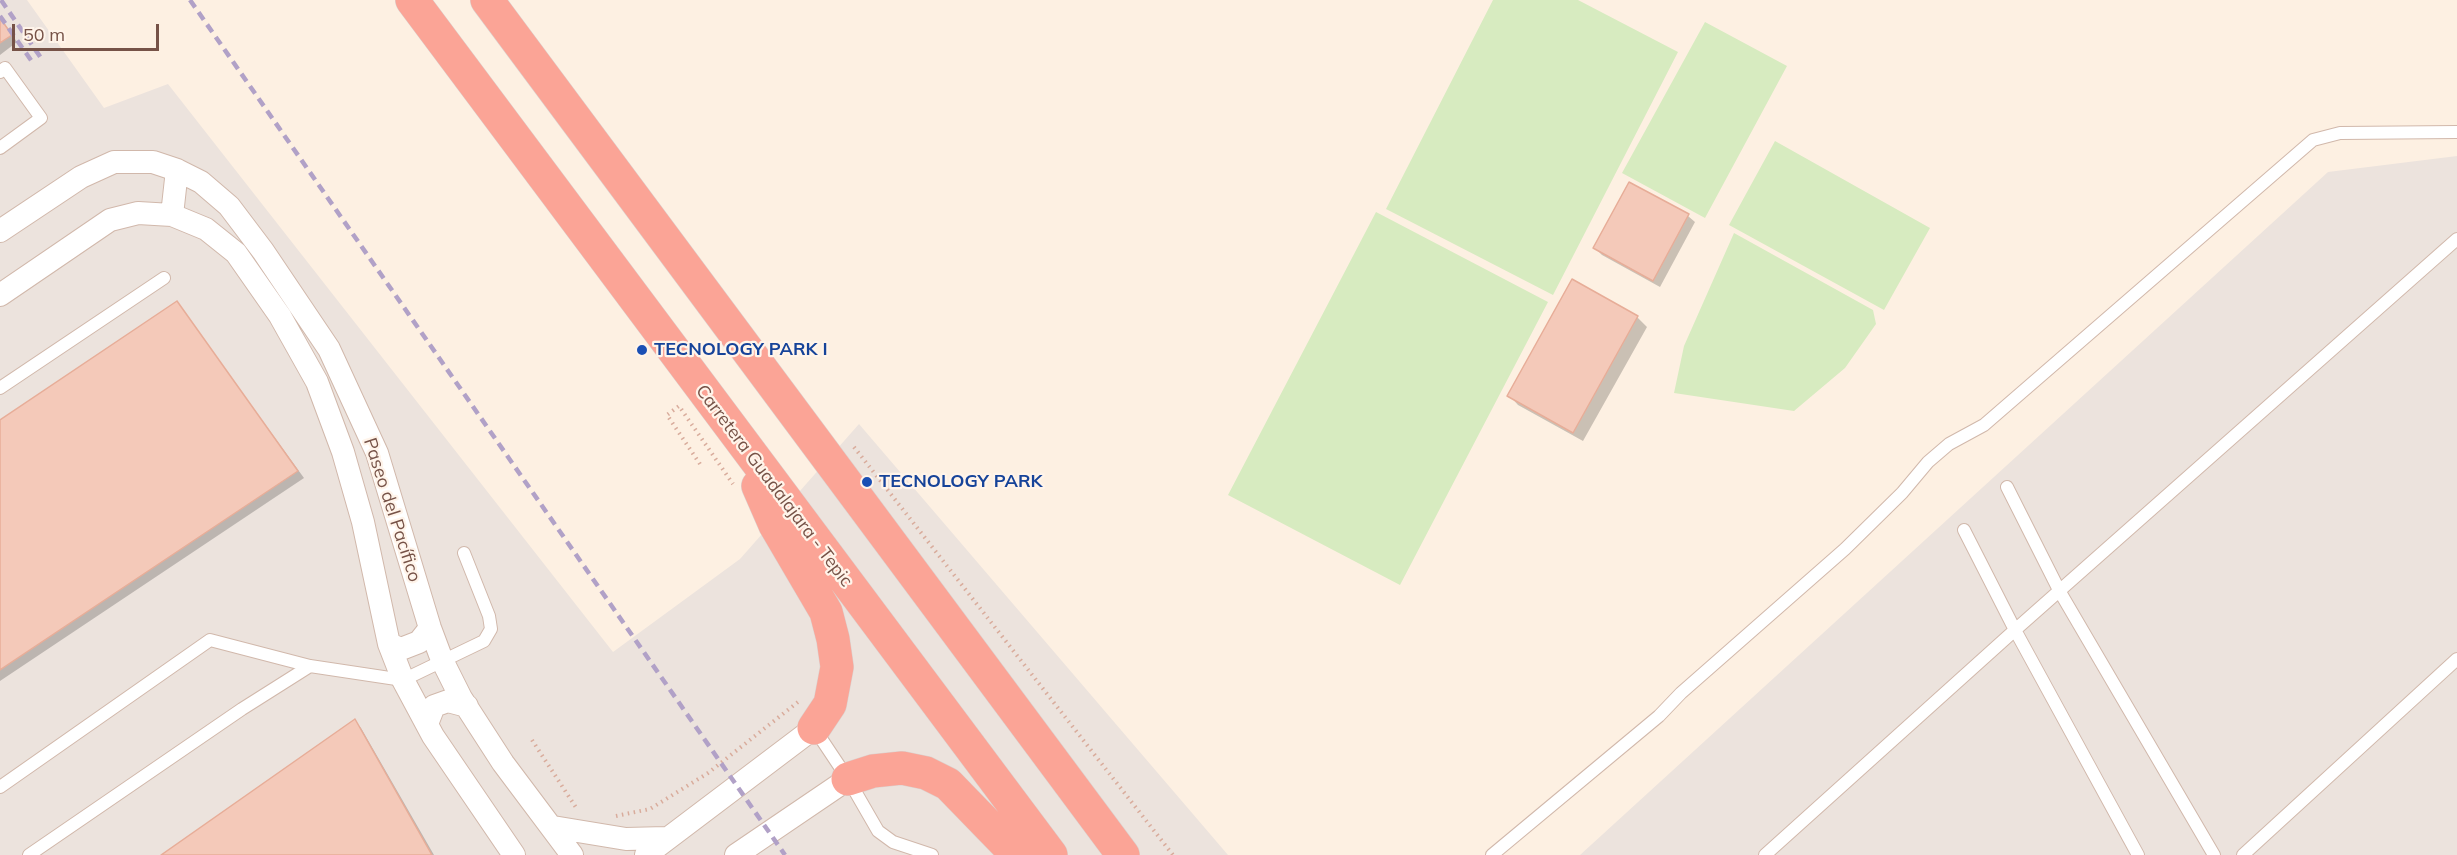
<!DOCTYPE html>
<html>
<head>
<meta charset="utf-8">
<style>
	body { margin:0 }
	#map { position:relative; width:2457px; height:855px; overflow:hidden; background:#fdf0e2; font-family:Mulish,sans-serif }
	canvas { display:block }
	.scale { position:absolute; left:12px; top:24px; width:147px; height:27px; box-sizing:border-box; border:3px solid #765247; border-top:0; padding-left:8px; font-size:18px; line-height:21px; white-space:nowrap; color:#765247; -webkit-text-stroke:4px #fff4ea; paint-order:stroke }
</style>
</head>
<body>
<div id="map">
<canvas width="2457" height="855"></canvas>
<div class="scale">50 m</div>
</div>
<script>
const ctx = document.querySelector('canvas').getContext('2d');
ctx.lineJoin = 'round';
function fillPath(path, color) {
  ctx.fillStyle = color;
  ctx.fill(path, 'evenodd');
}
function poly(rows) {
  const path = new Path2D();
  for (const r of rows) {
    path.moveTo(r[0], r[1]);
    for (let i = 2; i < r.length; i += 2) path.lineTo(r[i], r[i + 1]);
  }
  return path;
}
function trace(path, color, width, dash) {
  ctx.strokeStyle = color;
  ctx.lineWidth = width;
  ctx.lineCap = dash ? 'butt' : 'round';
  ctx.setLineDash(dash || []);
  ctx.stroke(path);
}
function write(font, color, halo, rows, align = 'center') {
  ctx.font = font + ' Mulish,sans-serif';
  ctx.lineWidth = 4.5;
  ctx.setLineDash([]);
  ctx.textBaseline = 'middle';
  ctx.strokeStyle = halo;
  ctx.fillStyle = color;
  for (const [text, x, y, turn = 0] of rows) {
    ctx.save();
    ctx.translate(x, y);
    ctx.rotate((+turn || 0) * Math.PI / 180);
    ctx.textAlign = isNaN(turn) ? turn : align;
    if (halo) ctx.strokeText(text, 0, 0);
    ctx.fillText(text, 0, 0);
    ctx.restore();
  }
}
fillPath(poly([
	[0,0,27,0,104,108,168,84,613,652,740,559,859,424,1228,855,0,855],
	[2457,156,2457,855,1580,855,2328,172]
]), '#ece3dd');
fillPath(poly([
	[1493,0,1578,0,1678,52,1553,295,1386,209],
	[1705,22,1787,66,1705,218,1622,173],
	[1775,141,1930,228,1884,310,1729,225],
	[1376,212,1548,302,1400,585,1228,495],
	[1734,233,1873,310,1876,324,1845,368,1794,411,1674,393,1684,346]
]), '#d7ebc0');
fillPath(poly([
	[0,17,17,42,0,55],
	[1630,184,1688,216,1695,222,1660,287,1602,255,1595,248],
	[177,303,304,478,0,681,0,421],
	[1637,317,1647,327,1583,441,1518,405,1509,395],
	[355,721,361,728,434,855,164,855]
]), '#0003');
const building = poly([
	[0,18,12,35,0,43,0,18],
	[1629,182,1689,214,1653,281,1593,248,1629,182],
	[1572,279,1638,316,1573,433,1507,396,1572,279],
	[177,301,298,471,0,670,0,420,177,301],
	[355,719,432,855,161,855,355,719]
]);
fillPath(building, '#f4c9b9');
trace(building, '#e7ad98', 1.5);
const lane = poly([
	[0,72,5,68,41,118,0,148],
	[0,388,164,278],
	[2007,487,2060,592,2214,855],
	[1964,530,2015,630,2138,855],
	[814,728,848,779,878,831,893,842,932,855],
	[0,787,210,640,310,666,403,680,484,641,491,629,489,616,464,553],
	[29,855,242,709,310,666],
	[1492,855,1659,716,1681,693,1845,549,1902,493,1928,462,1949,444,1984,425,2313,140,2340,133,2457,132],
	[1765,855,2015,630,2457,239],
	[2243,855,2457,659]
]);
const street = poly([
	[172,215,177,170],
	[0,231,81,177,114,162,153,162,177,170,201,182,229,206,263,251,329,349,377,453,430,628,442,660,461,698,503,763,572,855],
	[0,295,110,220,138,213,172,215,206,229,236,253,280,316,317,382,343,452,363,522,389,644,403,680,433,736,514,855],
	[389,644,401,649,419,642,430,628],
	[427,724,434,706,448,701,467,706],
	[553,827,626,839,666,838],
	[646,855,814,728],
	[736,855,848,779]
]);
const highway = poly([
	[412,0,1051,855],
	[487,0,1123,855],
	[758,486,775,525,826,612,833,639,837,667,830,704,814,728],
	[848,779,873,771,902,768,926,773,948,784,1017,855]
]);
trace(lane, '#d1b8ab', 14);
trace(street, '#d1b8ab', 24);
trace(highway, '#dbd2cf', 34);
trace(poly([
	[854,447,1173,855],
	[700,464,667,415,679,406,733,484],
	[532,740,577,809],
	[616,816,650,809,708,773,798,702]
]), '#d9ac9c', 4, [1.5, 4.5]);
trace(lane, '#fff', 12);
trace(street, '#fff', 22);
trace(highway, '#fba496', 33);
trace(poly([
	[1,0,41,58],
	[190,0,785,855],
	[0,16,33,63]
]), '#b1a1c7', 4.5, [9, 6]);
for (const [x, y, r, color] of [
	[642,350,6,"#1a4fb4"],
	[867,482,6,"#1a4fb4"]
]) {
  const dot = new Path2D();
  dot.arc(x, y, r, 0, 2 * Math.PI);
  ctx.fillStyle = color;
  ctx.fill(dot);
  trace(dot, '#fff4ea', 2);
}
write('bold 18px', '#164399', '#fff4ea', [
	["TECNOLOGY PARK I",654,350],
	["TECNOLOGY PARK",879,482]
], 'left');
write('18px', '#765247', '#fff4ea', [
	["Carretera Guadalajara - Tepic",774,486,53],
	["Paseo del Pacífico",392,510,72]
]);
</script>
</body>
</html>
